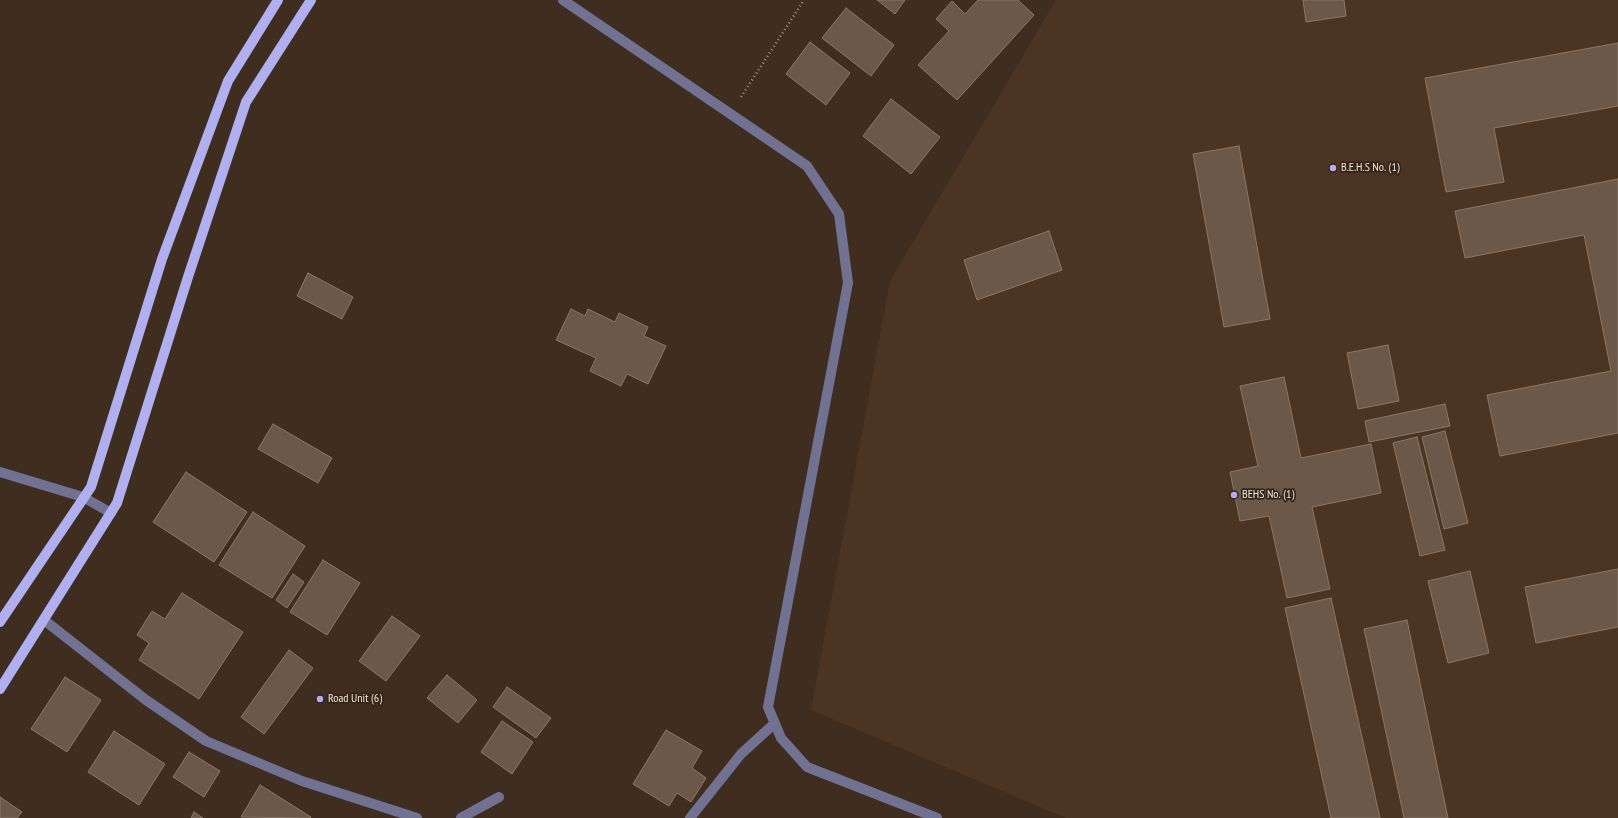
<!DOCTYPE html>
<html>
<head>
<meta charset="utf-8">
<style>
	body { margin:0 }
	canvas { display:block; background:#3f2d20 }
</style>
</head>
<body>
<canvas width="1618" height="818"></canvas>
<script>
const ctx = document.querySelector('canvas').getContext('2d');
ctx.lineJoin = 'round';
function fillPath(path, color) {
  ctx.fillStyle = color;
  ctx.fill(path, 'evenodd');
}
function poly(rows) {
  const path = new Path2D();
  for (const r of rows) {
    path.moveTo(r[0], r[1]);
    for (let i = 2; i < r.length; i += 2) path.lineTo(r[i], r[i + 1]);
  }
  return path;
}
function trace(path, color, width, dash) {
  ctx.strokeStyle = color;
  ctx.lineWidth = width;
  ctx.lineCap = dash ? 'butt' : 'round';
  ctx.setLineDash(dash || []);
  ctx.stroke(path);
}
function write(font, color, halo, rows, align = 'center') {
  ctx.font = font + ' "PT Sans Narrow",sans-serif';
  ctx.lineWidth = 3.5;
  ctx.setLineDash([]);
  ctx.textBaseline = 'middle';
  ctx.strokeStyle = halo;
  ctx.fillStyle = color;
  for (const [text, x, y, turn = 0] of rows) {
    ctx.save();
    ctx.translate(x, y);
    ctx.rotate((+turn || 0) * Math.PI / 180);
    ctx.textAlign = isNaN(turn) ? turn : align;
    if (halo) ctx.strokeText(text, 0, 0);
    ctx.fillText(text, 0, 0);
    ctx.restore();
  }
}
fillPath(poly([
	[1056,0,1618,0,1618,818,1066,818,811,710,890,281]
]), '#4b3422');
const building = poly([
	[877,0,905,0,895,14,877,0],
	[978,0,1018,0,1034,15,957,100,918,65,949,31,936,19,952,1,965,14,978,0],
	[1303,0,1344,0,1346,16,1306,22,1303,0],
	[846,8,894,45,871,76,822,38,846,8],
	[810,42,850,73,826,105,786,74,810,42],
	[1618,43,1618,106,1494,128,1504,182,1446,192,1425,78,1618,43],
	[891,99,940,137,911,174,863,136,891,99],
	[1239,146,1270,319,1224,327,1193,154,1239,146],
	[1618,179,1618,433,1500,456,1487,395,1611,371,1584,235,1465,258,1455,211,1618,179],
	[1049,231,1062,270,977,300,964,260,1049,231],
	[308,273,353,297,342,319,297,296,308,273],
	[571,309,585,316,588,309,615,322,619,313,648,327,644,336,666,346,648,384,627,374,621,386,590,371,596,358,556,340,571,309],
	[1388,345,1399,401,1358,409,1347,353,1388,345],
	[1284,377,1301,458,1371,444,1381,493,1312,507,1330,589,1287,598,1269,516,1240,521,1230,472,1258,466,1240,386,1284,377],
	[1445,404,1450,426,1369,442,1365,421,1445,404],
	[273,424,332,458,318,483,258,449,273,424],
	[1445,431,1468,523,1444,529,1422,437,1445,431],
	[1417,437,1445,550,1420,556,1393,443,1417,437],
	[186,472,247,512,214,562,153,522,186,472],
	[253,512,305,546,272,598,219,565,253,512],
	[323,560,360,583,327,635,290,612,323,560],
	[1618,569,1618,627,1536,643,1525,587,1618,569],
	[1470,571,1489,653,1448,663,1428,581,1470,571],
	[293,574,304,582,287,608,276,600,293,574],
	[182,593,243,632,199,699,139,660,149,643,137,635,152,611,165,619,182,593],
	[1331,598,1380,818,1331,818,1285,608,1331,598],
	[392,616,420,636,386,681,359,661,392,616],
	[1407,620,1448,818,1404,818,1364,629,1407,620],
	[289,650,313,668,264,734,241,717,289,650],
	[447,675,477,700,458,723,427,698,447,675],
	[65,677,101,700,67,752,31,729,65,677],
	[507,687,551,718,536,738,493,707,507,687],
	[502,721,533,742,512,774,481,752,502,721],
	[666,730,702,751,692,768,706,778,691,802,677,793,669,806,633,784,666,730],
	[114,731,165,764,139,805,88,772,114,731],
	[189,752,220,771,204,797,173,777,189,752],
	[260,785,311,817,310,818,241,817,260,785],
	[0,797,22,812,17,818,0,818,0,797],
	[194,812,203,818,191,818,194,812]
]);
fillPath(building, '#6b5849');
trace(building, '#8b7767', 1);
trace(poly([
	[741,97,804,0]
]), '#a19288', 2.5, [1, 3]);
trace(poly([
	[563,0,807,166,839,214,848,283,768,707,781,738,807,767,937,818],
	[0,472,83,497,111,513],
	[44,620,146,700,206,741,302,781,417,818],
	[461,818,499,797],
	[690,818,741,754,775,723]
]), '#717191', 10);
trace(poly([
	[0,622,91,487,162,259,228,81,278,0],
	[0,689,117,503,188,277,246,102,311,0]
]), '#b0aff0', 10);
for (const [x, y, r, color] of [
	[1333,168,4,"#b0aefa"],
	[1234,495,4,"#b0aefa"],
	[320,699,4,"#b0aefa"]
]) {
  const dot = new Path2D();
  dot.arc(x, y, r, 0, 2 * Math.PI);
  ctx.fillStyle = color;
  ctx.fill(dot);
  trace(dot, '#342416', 1.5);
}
write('12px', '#f1e5dd', '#342416', [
	["B.E.H.S No. (1)",1341,168],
	["BEHS No. (1)",1242,495],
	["Road Unit (6)",328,699]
], 'left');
</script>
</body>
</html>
